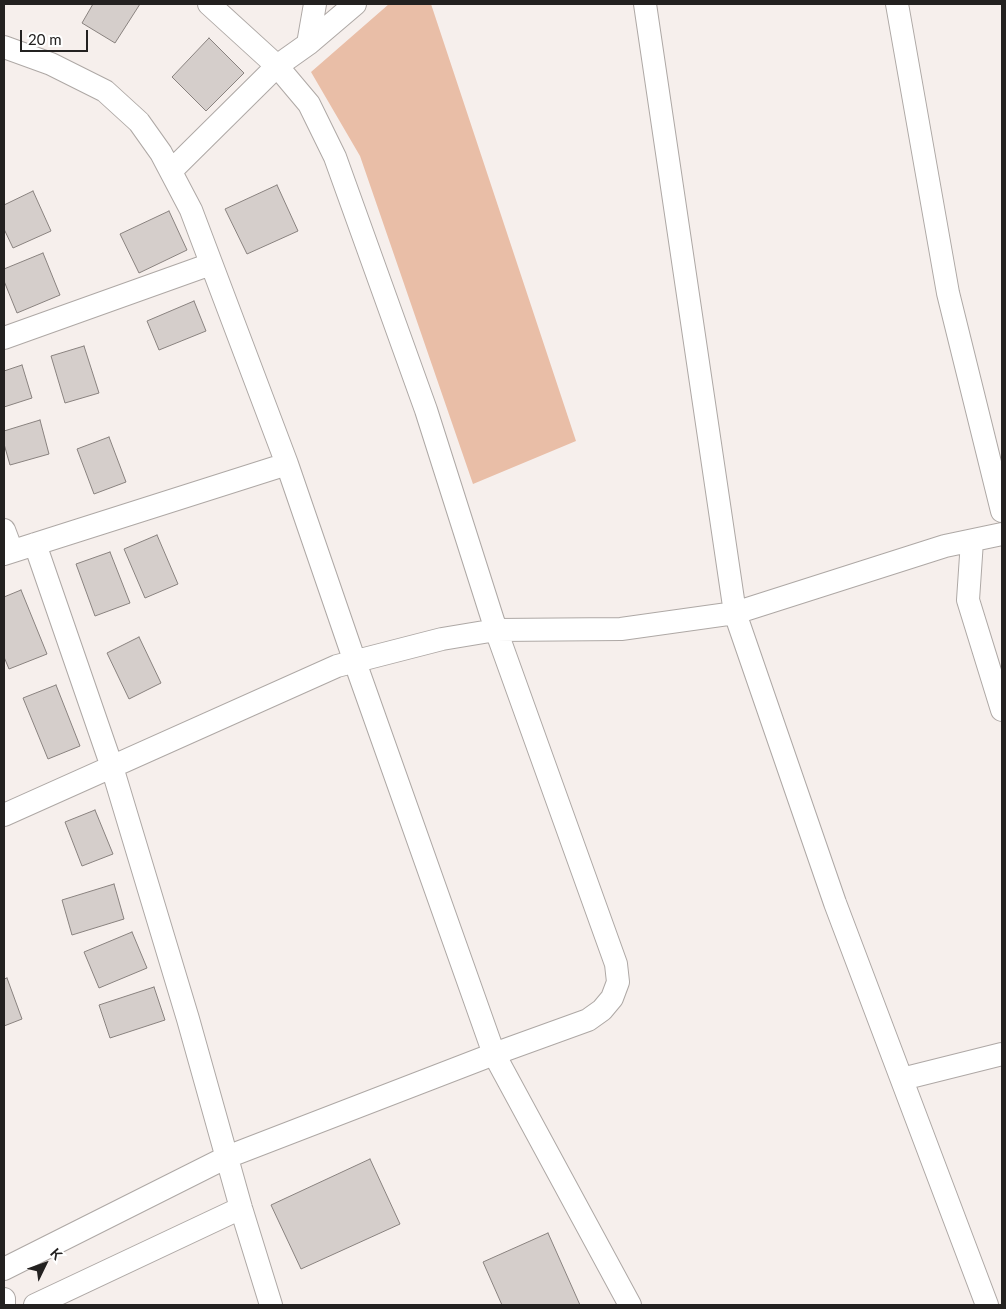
<!DOCTYPE html>
<html>
<head>
<meta charset="utf-8">
<style>
	body { margin:0 }
	#map { position:relative; width:1006px; height:1309px; overflow:hidden; background:#f6efec; font-family:Lato,sans-serif }
	canvas { display:block }
	.frame { position:absolute; inset:0; border:5px solid #232120; pointer-events:none }
	.north { position:absolute; left:20px; top:1239px; width:50px; height:50px; -webkit-text-stroke:4px #fff; paint-order:stroke; rotate:48deg; font-size:14px; font-weight:700; line-height:20px; text-align:center; color:#232120 }
	.north::after { content:''; display:block; margin:auto; width:18px; height:22px; background:#232120; clip-path:polygon(50% 0,100% 100%,50% 72%,0 100%) }
	.scale { position:absolute; left:20px; top:30px; width:68px; height:22px; box-sizing:border-box; border:2px solid #232120; border-top:0; padding-left:6px; font-size:15px; line-height:18px; white-space:nowrap; color:#232120; -webkit-text-stroke:4px #fff; paint-order:stroke }
</style>
</head>
<body>
<div id="map">
<canvas width="1006" height="1309"></canvas>
<div class="frame"></div>
<div class="north">K</div>
<div class="scale">20 m</div>
</div>
<script>
const ctx = document.querySelector('canvas').getContext('2d');
ctx.lineJoin = 'round';
function fillPath(path, color) {
  ctx.fillStyle = color;
  ctx.fill(path, 'evenodd');
}
function poly(rows) {
  const path = new Path2D();
  for (const r of rows) {
    path.moveTo(r[0], r[1]);
    for (let i = 2; i < r.length; i += 2) path.lineTo(r[i], r[i + 1]);
  }
  return path;
}
function trace(path, color, width, dash) {
  ctx.strokeStyle = color;
  ctx.lineWidth = width;
  ctx.lineCap = dash ? 'butt' : 'round';
  ctx.setLineDash(dash || []);
  ctx.stroke(path);
}
fillPath(poly([
	[389,4,431,4,576,441,473,484,360,156,311,72]
]), '#e9bea7');
const building = poly([
	[93,4,140,4,115,43,82,23,93,4],
	[209,38,244,73,206,111,172,77,209,38],
	[277,185,298,231,247,254,225,209,277,185],
	[33,191,51,231,13,248,4,229,4,205,33,191],
	[169,211,187,250,139,273,120,234,169,211],
	[43,253,60,295,17,313,4,281,4,269,43,253],
	[194,301,206,331,159,350,147,321,194,301],
	[84,346,99,393,65,403,51,356,84,346],
	[22,365,32,398,4,407,4,371,22,365],
	[40,420,49,454,10,465,4,444,4,431,40,420],
	[109,437,126,482,94,494,77,449,109,437],
	[157,535,178,584,145,598,124,549,157,535],
	[110,552,130,603,95,616,76,564,110,552],
	[21,590,47,654,9,669,4,657,4,597,21,590],
	[139,637,161,683,129,699,107,653,139,637],
	[56,685,80,746,48,759,23,698,56,685],
	[95,810,113,854,82,866,65,822,95,810],
	[114,884,124,919,72,935,62,900,114,884],
	[132,932,147,968,99,988,84,952,132,932],
	[7,978,22,1019,4,1026,4,979,7,978],
	[154,987,165,1020,110,1038,99,1005,154,987],
	[370,1159,400,1224,301,1269,271,1205,370,1159],
	[548,1233,580,1305,502,1305,483,1262,548,1233]
]);
fillPath(building, '#d5cecb');
trace(building, '#89827f', 1);
const street = poly([
	[645,4,735,613,835,903,987,1305],
	[897,4,948,293,1002,511],
	[308,44,315,4],
	[4,47,51,64,105,91,139,122,161,153,191,210,287,464,355,662,494,1054,630,1305],
	[171,171,277,66,308,44,355,4],
	[4,338,211,264],
	[4,530,12,551],
	[972,541,968,600,1002,710],
	[35,544,112,767,188,1019,241,1208,271,1305],
	[4,554,287,464],
	[4,815,337,666,442,639,496,630,621,629,735,613,945,546,1002,534],
	[902,1079,1002,1054],
	[4,1269,227,1157,494,1054,588,1020,602,1010,612,998,618,982,616,964,496,630,426,410,335,157,309,104,277,66,209,4],
	[4,1299,4,1305],
	[35,1305,241,1208]
]);
trace(street, '#aea8a5', 24);
trace(street, '#fff', 22);
</script>
</body>
</html>
